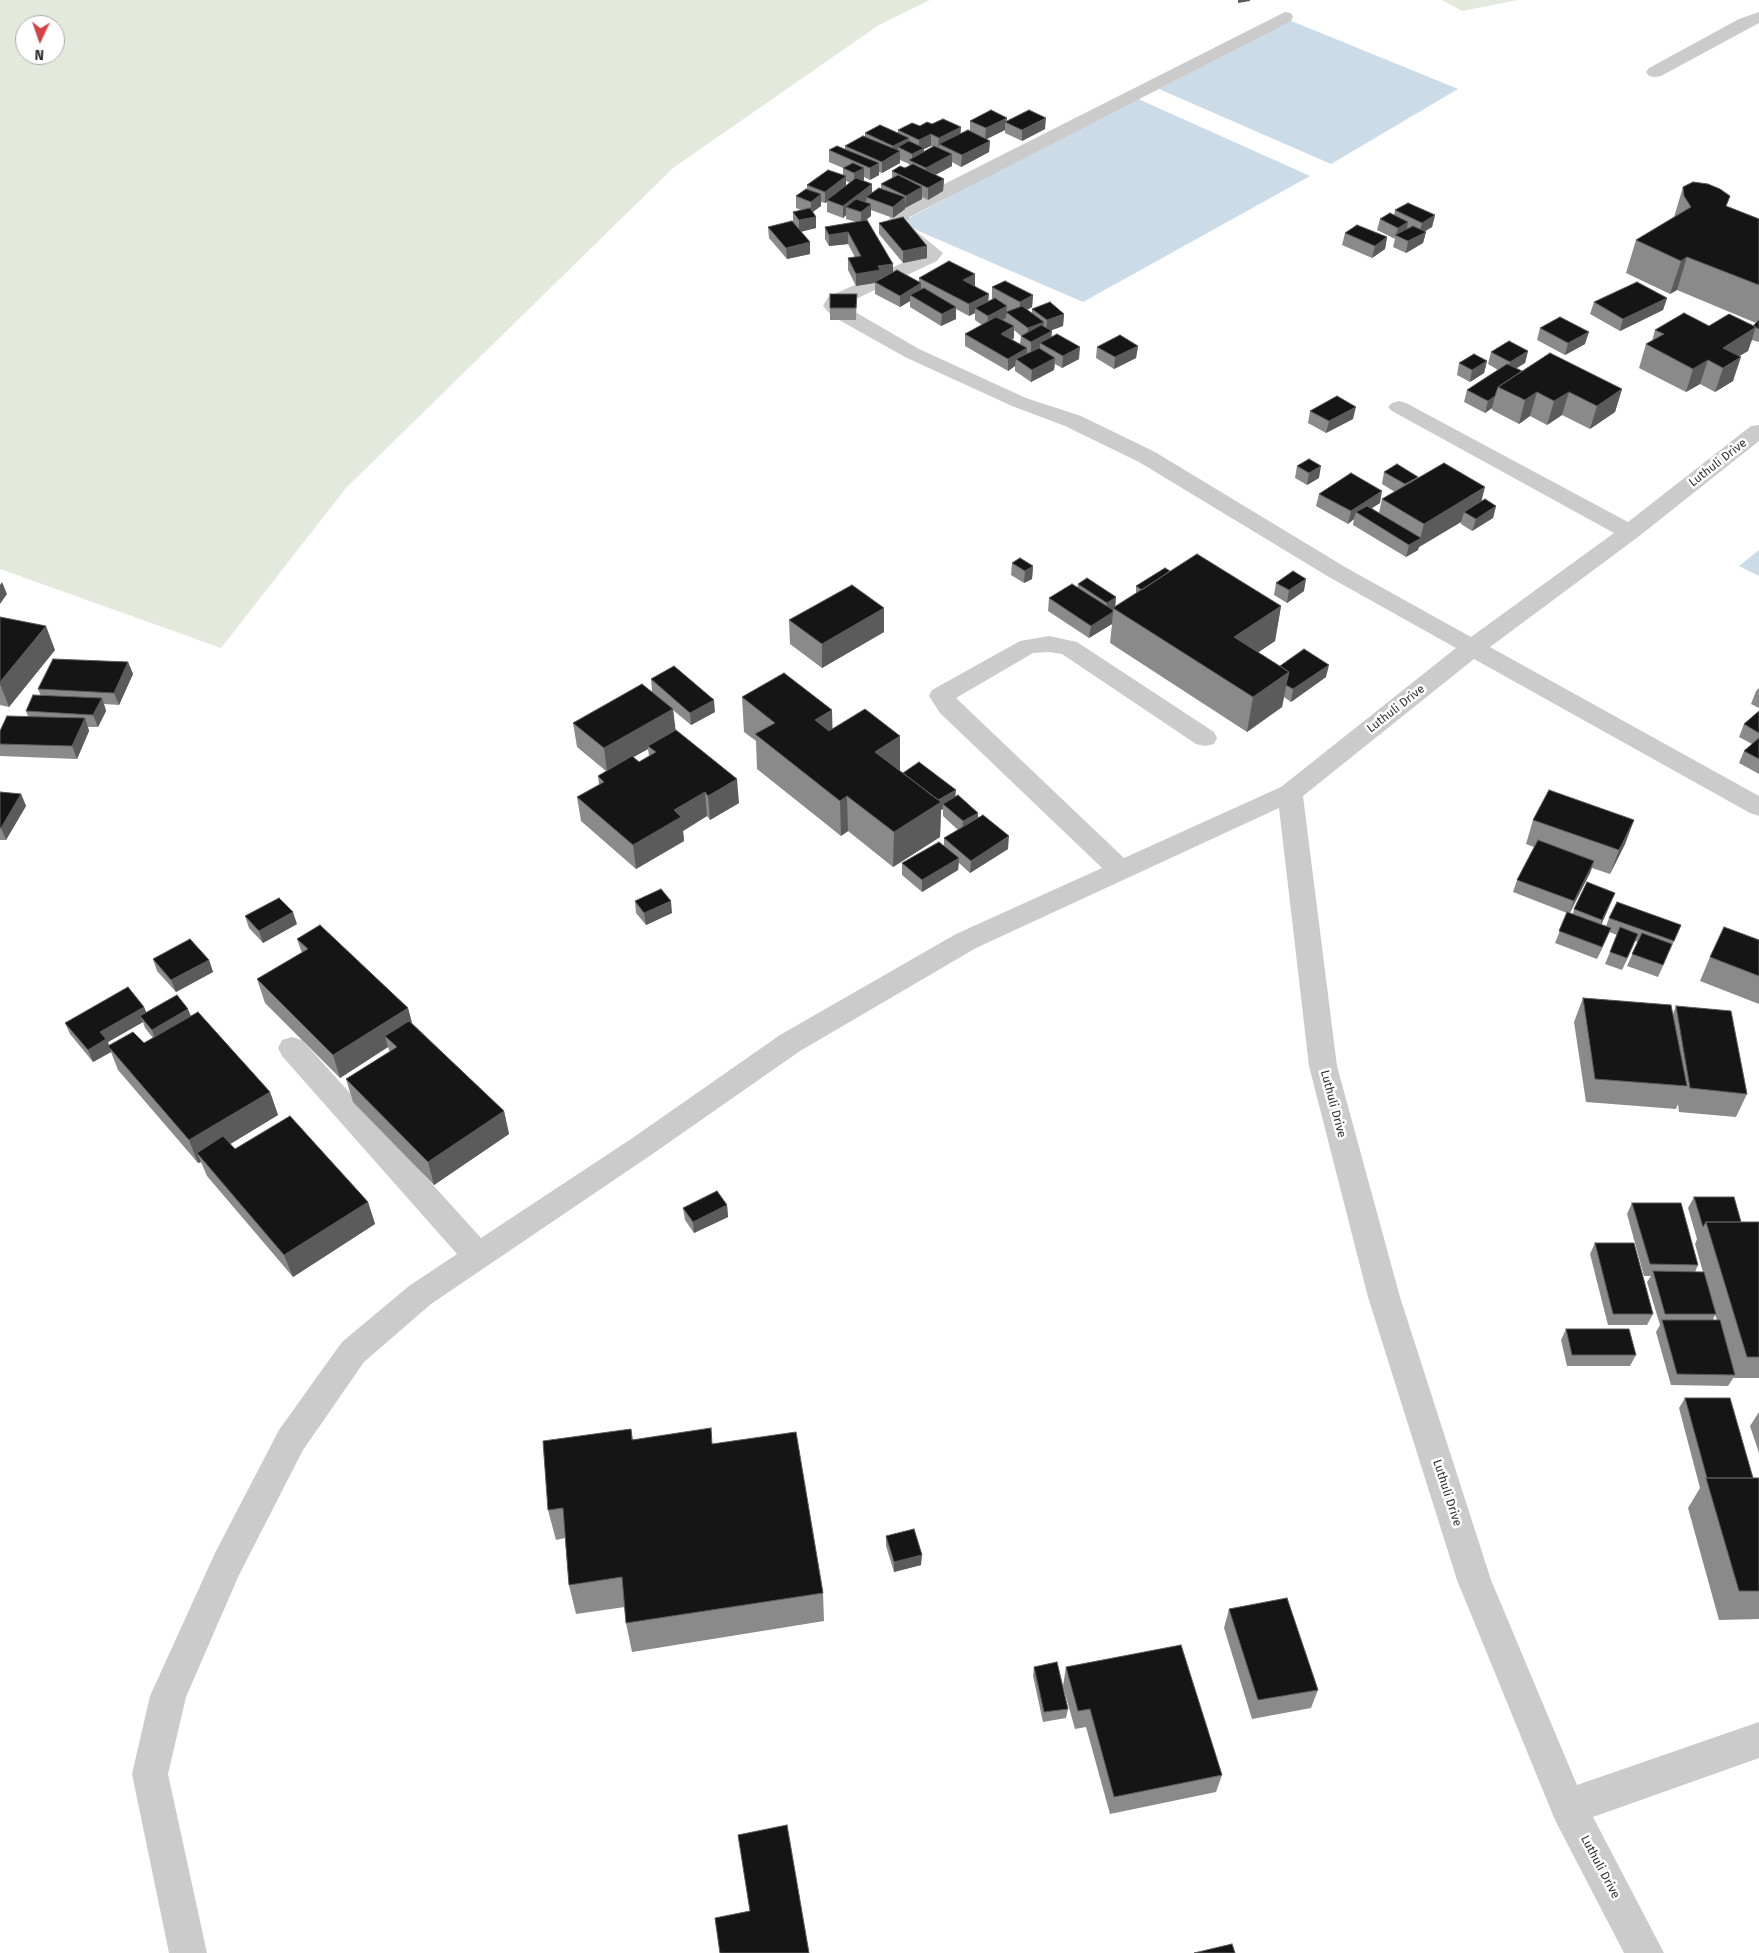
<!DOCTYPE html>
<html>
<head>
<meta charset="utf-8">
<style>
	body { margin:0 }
	#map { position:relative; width:1759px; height:1953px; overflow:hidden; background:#fff; font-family:"Fira Sans",sans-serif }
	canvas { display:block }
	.north { position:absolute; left:15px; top:15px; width:50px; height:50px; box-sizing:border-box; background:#fff; border:1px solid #ababab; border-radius:50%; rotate:183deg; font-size:14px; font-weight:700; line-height:20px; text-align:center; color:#2e2e2e }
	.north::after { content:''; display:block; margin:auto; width:18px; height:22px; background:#d34245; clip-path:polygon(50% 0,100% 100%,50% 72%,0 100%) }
</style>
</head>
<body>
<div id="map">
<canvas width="1759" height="1953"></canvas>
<div class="north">N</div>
</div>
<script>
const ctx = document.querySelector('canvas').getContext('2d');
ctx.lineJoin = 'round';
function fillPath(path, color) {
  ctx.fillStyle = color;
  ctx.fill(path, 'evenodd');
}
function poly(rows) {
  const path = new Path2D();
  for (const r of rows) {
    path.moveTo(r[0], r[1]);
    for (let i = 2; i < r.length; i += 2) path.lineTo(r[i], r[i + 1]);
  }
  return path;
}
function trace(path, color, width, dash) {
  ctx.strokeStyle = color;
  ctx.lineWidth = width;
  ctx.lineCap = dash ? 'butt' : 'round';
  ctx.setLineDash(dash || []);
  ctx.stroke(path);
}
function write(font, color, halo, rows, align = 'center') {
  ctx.font = font + ' "Fira Sans",sans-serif';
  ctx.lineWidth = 5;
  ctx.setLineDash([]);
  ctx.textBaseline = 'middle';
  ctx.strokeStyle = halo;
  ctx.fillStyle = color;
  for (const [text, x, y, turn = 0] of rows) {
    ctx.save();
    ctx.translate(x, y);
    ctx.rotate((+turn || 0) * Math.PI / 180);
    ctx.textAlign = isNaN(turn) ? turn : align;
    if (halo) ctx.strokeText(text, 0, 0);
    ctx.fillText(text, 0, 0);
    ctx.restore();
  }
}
fillPath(poly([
	[0,0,930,0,879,25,673,168,346,488,221,648,0,569],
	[25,25,55,25,55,55,25,55],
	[1442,0,1518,0,1462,11]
]), '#e3eadd');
fillPath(poly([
	[1289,20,1458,89,1331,164,1159,89],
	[1136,98,1310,176,1083,302,900,223],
	[1759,550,1759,576,1739,566]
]), '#cbdbe8');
fillPath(poly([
	[1285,12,1291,13,1293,17,1291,21,910,217,906,223,943,253,937,261,843,305,919,349,1026,398,1081,416,1155,452,1345,567,1471,637,1614,533,1392,411,1388,407,1392,403,1399,401,1406,403,1628,522,1751,426,1759,425,1759,441,1638,537,1490,647,1759,796,1759,816,1750,813,1474,659,1303,796,1337,1066,1400,1297,1491,1580,1577,1785,1759,1722,1759,1758,1593,1817,1664,1953,1624,1953,1555,1820,1457,1580,1368,1297,1309,1066,1279,808,976,948,800,1051,651,1155,431,1304,364,1362,303,1450,239,1575,186,1697,168,1774,207,1953,169,1953,132,1774,150,1696,215,1553,279,1430,342,1342,409,1286,457,1254,282,1056,278,1048,282,1040,292,1037,302,1040,481,1238,631,1139,780,1035,956,934,1102,868,940,713,929,696,932,690,1020,641,1049,636,1077,642,1214,732,1217,738,1214,744,1205,746,1196,744,1062,654,1049,652,1033,653,956,698,1124,858,1281,787,1456,648,1329,577,1139,462,1065,426,1012,406,905,357,832,316,823,306,828,297,922,254,886,224,895,209,1285,12],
	[1759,12,1759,23,1661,76,1655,77,1649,76,1646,72,1649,68,1739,19,1759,12]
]), '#cbcbcb');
fillPath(poly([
	[1007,118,1006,121,1045,129,1022,141,1005,133,1005,130,986,139,990,141,989,152,961,167,952,162,952,166,935,175,944,179,943,191,928,200,922,197,922,199,905,208,905,209,893,218,871,210,871,216,865,220,893,273,919,282,919,278,975,274,974,286,988,302,993,300,992,299,992,287,1033,295,1032,307,1027,310,1032,313,1032,309,1064,314,1063,326,1050,331,1051,337,1079,359,1062,368,1055,364,1054,370,1031,382,1015,371,1015,366,1008,371,965,346,965,334,982,325,975,320,975,313,969,316,956,309,956,319,941,326,910,307,910,301,900,307,875,294,875,283,856,286,848,270,848,258,855,257,848,244,829,246,825,239,825,227,856,222,846,219,846,215,843,218,827,212,827,202,825,203,821,202,821,206,813,212,816,217,816,228,801,232,810,254,787,259,769,238,768,227,793,223,793,212,801,210,796,208,796,196,807,189,807,185,843,175,843,168,829,162,829,150,845,149,845,146,865,136,865,133,898,133,898,130,932,124,961,127,960,134,970,131,970,121],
	[931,146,933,147,923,152,924,149],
	[900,160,909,164,909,166,905,168,892,171,892,178,881,184,881,189,872,193,862,181,864,180,864,177,870,180,879,175,879,172,882,173,900,163],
	[846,181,850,183,846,186],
	[1014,330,1021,336,1020,344,1012,339,1014,338],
	[1683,187,1726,206,1759,219,1759,342,1752,340,1748,351,1739,356,1733,381,1715,392,1700,384,1686,392,1639,368,1646,344,1652,341,1655,330,1709,326,1753,326,1756,323,1677,290,1670,294,1626,273,1636,240,1674,217],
	[1395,210,1435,215,1432,227,1425,231,1426,232,1423,243,1406,253,1393,247,1395,239,1377,230,1380,219,1394,216],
	[879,223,927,258,903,263,879,234],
	[1345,233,1387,237,1385,249,1372,258,1342,245],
	[857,294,856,320,830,320,830,308],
	[1667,298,1663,310,1620,331,1590,314,1594,302],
	[1540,328,1585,344,1565,355,1537,340],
	[1138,346,1136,358,1114,369,1096,358,1097,347],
	[1528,351,1525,363,1516,368,1522,371,1622,389,1615,412,1590,429,1562,415,1547,425,1530,416,1519,424,1492,410,1492,408,1485,413,1464,402,1467,390,1498,370,1488,364,1491,352],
	[1487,361,1484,373,1470,382,1457,375,1459,363],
	[1310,411,1353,419,1326,433,1308,423],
	[1297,466,1319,478,1307,485,1295,478],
	[1384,472,1418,477,1417,478,1496,506,1493,518,1472,531,1461,524,1461,522,1419,547,1418,550,1406,557,1353,525,1354,519,1348,524,1316,506,1319,494,1380,503,1372,508,1379,513,1382,499,1395,492,1382,484],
	[1012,563,1033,566,1032,579,1024,583,1011,575],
	[1170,571,1281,606,1275,641,1258,652,1280,666,1326,677,1291,702,1284,697,1282,707,1247,732,1110,643,1112,624,1089,638,1048,611,1049,598,1077,588,1078,584,1116,597,1115,606,1136,593,1136,586],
	[1276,583,1304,591,1287,603,1274,595],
	[884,608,884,632,822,668,790,644,789,620],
	[0,617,55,650,9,707,0,705],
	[128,662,133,674,119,705,104,704,106,711,98,727,88,727,89,731,77,759,0,756,0,731,28,716,26,711,41,696,38,689],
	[651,679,715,712,691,725,673,710,675,730,739,803,710,820,707,816,683,831,684,841,636,869,581,821,577,797,599,785,598,776,606,771,577,747,573,723,652,691],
	[648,749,649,756,639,762,633,757],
	[1759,688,1759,708,1751,704,1756,691],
	[742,697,832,729,903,773,955,797,978,813,978,818,1008,849,970,873,959,863,958,870,922,892,902,875,902,863,944,846,944,838,958,830,943,816,943,809,941,810,940,837,893,867,848,831,841,836,757,769,756,741,744,732],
	[1759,711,1759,774,1739,763,1744,751,1752,744,1739,737,1744,724],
	[0,792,21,794,26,806,6,840,0,840],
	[1533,820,1634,820,1625,844,1610,874,1592,868,1590,873,1570,913,1573,914,1574,909,1615,893,1601,925,1606,926,1609,918,1676,937,1658,977,1627,966,1638,942,1635,941,1622,970,1605,964,1617,935,1609,932,1597,959,1555,943,1567,913,1513,892,1517,880,1534,847,1526,844],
	[635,901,672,913,646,925,636,913],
	[245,916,297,924,263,943,249,928],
	[297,939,408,1008,412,1023,504,1111,509,1134,434,1185,353,1102,346,1079,390,1052,388,1047,340,1078,265,1003,257,979,302,953],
	[1759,940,1759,1004,1700,981,1710,957],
	[153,959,209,960,213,972,176,992,157,971],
	[1583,998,1673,1014,1676,1006,1747,1094,1736,1117,1679,1112,1678,1104,1676,1109,1586,1102,1574,1022],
	[144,1007,146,1012,191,1017,270,1092,278,1115,230,1144,235,1149,368,1202,375,1224,293,1277,207,1176,201,1162,198,1163,118,1070,111,1052,93,1062,70,1034,65,1023],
	[143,1022,145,1028,153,1038,144,1043,109,1046,108,1042],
	[1694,1197,1741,1222,1759,1222,1759,1378,1734,1378,1734,1377,1728,1386,1671,1385,1656,1332,1660,1325,1647,1282,1651,1276,1644,1276,1627,1214,1632,1203,1698,1265,1695,1272,1703,1272,1695,1244,1697,1239,1688,1208],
	[1715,1315,1717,1320,1713,1320],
	[727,1205,728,1217,694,1233,685,1220,683,1208],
	[1595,1243,1653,1314,1647,1325,1608,1325,1590,1254],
	[1566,1329,1636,1355,1630,1366,1567,1366,1561,1340],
	[1685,1398,1753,1478,1759,1478,1759,1619,1719,1620,1688,1508,1700,1488,1679,1408],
	[1759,1412,1759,1453,1750,1426],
	[631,1429,633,1439,713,1444,823,1593,824,1621,632,1652,626,1623,625,1607,576,1614,569,1585,565,1538,556,1540,548,1510],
	[886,1536,921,1565,894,1572,886,1546],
	[1229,1609,1318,1690,1311,1708,1252,1719,1224,1628],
	[1034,1667,1068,1709,1066,1718,1043,1722,1033,1676],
	[1066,1667,1222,1775,1216,1792,1110,1814,1086,1727,1075,1729,1063,1686]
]), '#8a8a8a');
fillPath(poly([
	[1238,0,1250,0,1250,1,1238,3],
	[1007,118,1006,122,1005,122,1005,130,985,140,986,128],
	[1046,118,1045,129,1022,141,1022,130],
	[961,127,960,139,939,144,939,149,938,150,939,138],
	[931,134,931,146,924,149,923,159,912,162,912,154,919,150,919,140],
	[909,138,909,150,898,147,898,153,900,151,900,163,882,173,882,162,893,156,893,146],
	[990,141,989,152,961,167,962,155],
	[952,154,952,166,926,180,926,168],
	[879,163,879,175,870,180,870,168],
	[864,168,864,180,854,185,854,173],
	[846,176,846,188,827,200,827,202,825,203,825,192],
	[944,179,943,191,928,200,928,188],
	[872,184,872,196,866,197,867,200,854,210,846,207,846,215,843,218,843,206],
	[922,187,922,199,905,208,906,196],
	[821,194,821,206,811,213,811,202],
	[905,197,905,209,893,218,893,207],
	[871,204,871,216,861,224,861,212],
	[1435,215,1432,227,1419,235,1422,223],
	[816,217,816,228,799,232,799,220],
	[1408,222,1406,234,1396,235,1398,228],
	[848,232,848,244,829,246,829,235],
	[1426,232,1423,243,1406,253,1408,241],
	[1387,237,1385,249,1372,258,1375,246],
	[810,242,810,254,787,259,786,248],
	[927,246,927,258,903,263,903,251],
	[1687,257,1677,290,1670,294,1681,261],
	[893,264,893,276,880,278,880,282,856,286,856,274,878,266],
	[975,274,975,286,963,292,963,280],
	[921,283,921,295,910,295,910,301,900,307,900,296],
	[989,294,988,305,975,308,975,313,969,316,969,304],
	[1033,295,1032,307,1019,314,1020,302],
	[1667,298,1663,310,1620,331,1623,319],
	[1007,306,1006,318,987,328,988,316],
	[956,307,956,319,941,326,942,314],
	[1064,314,1063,326,1046,332,1047,320],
	[1044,322,1043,334,1027,340,1028,328],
	[1014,326,1014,338,1001,346,1001,334],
	[1756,327,1748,351,1721,367,1723,348],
	[1052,331,1051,343,1040,343,1040,349,1031,354,1031,342],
	[1589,332,1585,344,1565,355,1568,343],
	[1138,346,1136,358,1114,369,1115,357],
	[1080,347,1079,359,1062,368,1063,356],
	[1027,348,1027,360,1016,359,1015,366,1008,371,1008,359],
	[1528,351,1525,363,1507,374,1510,362],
	[1741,357,1733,381,1715,392,1723,368],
	[1055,358,1054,370,1031,382,1032,370],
	[1708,360,1700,384,1686,392,1693,369],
	[1487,361,1484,373,1470,382,1472,370],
	[1622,389,1615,412,1590,429,1597,406],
	[1537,392,1530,416,1519,424,1525,400],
	[1569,392,1562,415,1547,425,1554,401],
	[1495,396,1492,408,1485,413,1488,401],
	[1356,407,1353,419,1326,433,1329,421],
	[1321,466,1319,478,1307,485,1309,473],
	[1485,487,1479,511,1464,512,1461,522,1419,547,1418,550,1406,557,1409,545,1420,539,1424,524],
	[1382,491,1380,503,1361,515,1356,512,1354,519,1348,524,1351,511],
	[1496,506,1493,518,1472,531,1476,519],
	[1033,566,1032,579,1024,583,1025,571],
	[1306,579,1304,591,1287,603,1289,590],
	[2,582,7,594,0,604,0,585],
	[1116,597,1115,609,1113,608,1113,611,1106,615,1107,603],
	[1281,606,1275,641,1228,673,1234,637],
	[884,608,884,632,822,668,822,644],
	[1113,612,1112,624,1089,638,1091,626],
	[46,626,55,650,9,707,0,684,0,682],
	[128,662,133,674,119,705,114,693],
	[1329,665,1326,677,1291,702,1293,689],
	[1289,672,1282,707,1247,732,1253,697],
	[102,698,106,711,98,727,93,715],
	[714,700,715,712,691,725,690,713],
	[673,709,676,733,648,746,648,749,607,772,604,748],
	[832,710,833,745,815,720],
	[85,718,89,731,77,759,72,746],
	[900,736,900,771,875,752],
	[737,779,739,803,710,820,708,796],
	[956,790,955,802,943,804,943,809,941,810,940,837,893,867,894,832,938,800],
	[705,792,707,816,683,831,684,841,636,869,633,845,674,810],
	[21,794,26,806,6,840,1,828],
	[847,796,848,831,841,836,840,801],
	[978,813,978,825,962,833,963,821],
	[1634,820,1625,844,1610,874,1619,850],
	[1009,836,1008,849,970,873,971,861],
	[959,858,958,870,922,892,922,880],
	[1594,861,1590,873,1569,913,1574,901],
	[1615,893,1610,905,1598,932,1602,920],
	[671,901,672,913,646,925,644,913],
	[293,912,297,924,263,943,259,931],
	[1611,928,1606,940,1597,959,1602,947],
	[1638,934,1633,946,1622,970,1627,958],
	[209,960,213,972,176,992,171,980],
	[144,1007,149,1019,140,1016,143,1022,108,1042,111,1052,93,1062,88,1050,100,1032],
	[408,1008,414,1031,385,1036,388,1047,340,1078,333,1055],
	[188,1009,193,1021,156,1042,152,1030],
	[270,1092,278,1115,204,1160,197,1153,201,1162,198,1163,189,1140],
	[504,1111,509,1134,434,1185,428,1162],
	[368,1202,375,1224,293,1277,284,1255],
	[727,1205,728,1217,694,1233,693,1222],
	[922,1555,921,1565,894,1572,894,1562]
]), '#5b5b5b');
const building = poly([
	[991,110,1007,118,986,128,970,121,991,110],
	[1029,110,1046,118,1022,130,1005,122,1029,110],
	[943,119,961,127,939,138,931,134,919,140,898,130,912,123,920,126,927,122,932,124,943,119],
	[880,125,909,138,893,146,865,133,880,125],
	[968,130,990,141,962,155,939,144,968,130],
	[863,136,900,151,882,162,845,146,863,136],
	[909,141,924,148,912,154,898,147,909,141],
	[837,146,879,163,870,168,829,150,837,146],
	[934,146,952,154,926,168,909,160,934,146],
	[853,163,864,168,854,173,843,168,853,163],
	[913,164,944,179,928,188,892,171,900,166,905,168,913,164],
	[828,170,846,176,825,192,807,185,828,170],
	[898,175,922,187,906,196,881,184,898,175],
	[856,178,872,184,843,206,827,200,856,178],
	[1693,182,1708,184,1720,189,1730,196,1726,206,1759,219,1759,285,1687,257,1681,261,1636,240,1691,207,1684,196,1683,187,1693,182],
	[879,188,905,197,893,207,866,197,879,188],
	[806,189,821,194,811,202,796,196,806,189],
	[856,199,871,204,861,212,846,207,856,199],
	[1408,203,1435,215,1422,223,1395,210,1408,203],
	[810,208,816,217,799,220,793,212,810,208],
	[1390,213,1408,222,1398,228,1380,219,1390,213],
	[903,217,927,246,903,251,879,223,903,217],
	[867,220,893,264,878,266,880,270,856,274,848,258,861,256,848,232,829,235,825,227,867,220],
	[792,221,810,242,786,248,768,227,792,221],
	[1357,225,1387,237,1375,246,1345,233,1357,225],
	[1413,226,1426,232,1408,241,1395,235,1413,226],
	[949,261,975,274,963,280,989,294,969,304,919,278,949,261],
	[897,270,921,283,900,296,875,282,897,270],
	[1005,281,1033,295,1020,302,992,287,1005,281],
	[1637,282,1667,298,1623,319,1594,302,1637,282],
	[924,288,956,307,942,314,910,295,924,288],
	[830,294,857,294,856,308,830,308,830,294],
	[995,298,1007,306,988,316,975,308,995,298],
	[1050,302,1064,314,1047,320,1032,309,1050,302],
	[1022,306,1044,322,1028,328,1006,312,1022,306],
	[1684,313,1709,326,1729,314,1756,327,1723,348,1741,357,1723,368,1708,360,1693,369,1646,344,1664,334,1655,330,1684,313],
	[996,317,1014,326,1001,334,1027,348,1008,359,965,334,996,317],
	[1560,317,1589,332,1568,343,1540,328,1560,317],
	[1759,320,1759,329,1753,326,1759,320],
	[1041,325,1052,331,1031,342,1021,336,1041,325],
	[1057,334,1080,347,1063,356,1040,343,1057,334],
	[1120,335,1138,346,1115,357,1097,347,1120,335],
	[1509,341,1528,351,1510,362,1491,352,1509,341],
	[1039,348,1055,358,1032,370,1016,359,1039,348],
	[1550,353,1622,389,1597,406,1569,392,1554,401,1537,392,1525,400,1498,387,1550,353],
	[1474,354,1487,361,1472,370,1459,363,1474,354],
	[1507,364,1522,371,1498,387,1495,396,1488,401,1467,390,1507,364],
	[1337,396,1356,407,1329,421,1310,411,1337,396],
	[1309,459,1321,466,1309,473,1297,466,1309,459],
	[1444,463,1485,487,1424,524,1382,499,1444,463],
	[1397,464,1418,477,1405,484,1384,472,1397,464],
	[1351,473,1382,491,1351,511,1319,494,1351,473],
	[1485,499,1496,506,1476,519,1464,512,1485,499],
	[1367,506,1421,538,1409,545,1356,512,1367,506],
	[1197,554,1281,606,1234,637,1289,672,1253,697,1113,608,1197,554],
	[1020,558,1033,566,1025,571,1012,563,1020,558],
	[1165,568,1170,571,1142,590,1136,586,1165,568],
	[1293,571,1306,579,1289,590,1276,583,1293,571],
	[1087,578,1116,597,1107,603,1078,584,1087,578],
	[1072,584,1113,610,1113,612,1091,626,1049,598,1072,584],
	[852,585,884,608,822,644,789,620,852,585],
	[0,617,46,626,0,682,0,617],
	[1304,649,1329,665,1293,689,1286,685,1289,672,1280,666,1304,649],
	[53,659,128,662,114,693,38,689,53,659],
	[674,666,714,700,690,713,651,679,674,666],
	[784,673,832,710,815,720,829,731,865,709,900,736,875,752,941,802,894,832,847,796,840,801,755,734,775,723,742,697,784,673],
	[642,684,673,709,604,748,573,723,642,684],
	[33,695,102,698,93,715,26,711,33,695],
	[1759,711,1759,733,1744,724,1759,711],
	[7,716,85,718,72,746,0,744,0,731,7,716],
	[676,730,737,779,708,796,705,792,674,810,681,817,633,845,577,797,604,782,598,776,632,756,639,762,656,752,648,746,676,730],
	[1759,738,1759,759,1744,751,1759,738],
	[919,762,956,790,938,800,903,773,919,762],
	[1549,790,1634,820,1619,850,1533,820,1549,790],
	[0,792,21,794,1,828,0,828,0,792],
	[958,795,978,813,963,821,943,804,958,795],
	[983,815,1009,836,971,861,944,838,983,815],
	[1538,840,1594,861,1574,901,1517,880,1538,840],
	[939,842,959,858,922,880,902,863,939,842],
	[1587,882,1615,893,1602,920,1574,909,1587,882],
	[661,889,671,901,644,913,635,901,661,889],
	[279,898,293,912,259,931,245,916,279,898],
	[1617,902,1681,925,1674,941,1609,918,1617,902],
	[1567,912,1611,928,1602,947,1559,931,1567,912],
	[320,925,408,1008,333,1055,257,979,308,949,297,939,320,925],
	[1620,927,1638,934,1627,958,1610,952,1620,927],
	[1724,927,1759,940,1759,976,1710,957,1724,927],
	[1642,933,1672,944,1663,965,1632,954,1642,933],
	[190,939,209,960,171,980,153,959,190,939],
	[128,987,144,1007,100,1032,106,1039,88,1050,65,1023,128,987],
	[177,995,188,1009,152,1030,140,1016,177,995],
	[1583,998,1671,1005,1687,1086,1595,1079,1583,998],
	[1676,1006,1731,1011,1747,1094,1690,1088,1676,1006],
	[198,1012,270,1092,189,1140,108,1046,133,1032,144,1043,198,1012],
	[409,1021,504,1111,428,1162,346,1079,397,1047,385,1036,409,1021],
	[290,1116,368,1202,284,1255,197,1153,223,1136,235,1149,290,1116],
	[717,1191,727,1205,693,1222,683,1208,717,1191],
	[1694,1197,1734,1197,1741,1222,1706,1222,1703,1227,1694,1197],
	[1632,1203,1681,1203,1698,1265,1650,1264,1632,1203],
	[1706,1222,1759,1222,1759,1357,1747,1357,1706,1222],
	[1595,1243,1634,1243,1653,1314,1613,1314,1595,1243],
	[1653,1271,1704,1272,1716,1314,1665,1314,1653,1271],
	[1662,1320,1720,1320,1735,1375,1677,1374,1662,1320],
	[1566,1329,1629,1329,1636,1355,1572,1355,1566,1329],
	[1685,1398,1730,1398,1753,1478,1707,1478,1685,1398],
	[711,1428,712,1444,796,1432,823,1593,626,1623,622,1577,569,1585,563,1508,548,1510,543,1441,631,1429,632,1440,711,1428],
	[1706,1478,1759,1478,1759,1591,1739,1591,1706,1478],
	[914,1529,922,1555,894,1562,886,1536,914,1529],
	[1287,1598,1318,1690,1258,1700,1229,1609,1287,1598],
	[1181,1645,1222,1775,1114,1797,1090,1709,1078,1711,1066,1667,1181,1645],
	[1057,1662,1068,1709,1044,1712,1034,1667,1057,1662],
	[787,1825,809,1953,720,1953,715,1918,750,1911,738,1835,787,1825],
	[1232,1944,1235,1953,1194,1953,1232,1944]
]);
fillPath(building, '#151515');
trace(building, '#5b5b5b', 1);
write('12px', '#2e2e2e', '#fff', [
	["Luthuli Drive",1718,463,-38],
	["Luthuli Drive",1396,709,-38],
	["Luthuli Drive",1333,1104,75],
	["Luthuli Drive",1447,1493,72],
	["Luthuli Drive",1600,1867,62]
]);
</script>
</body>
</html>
